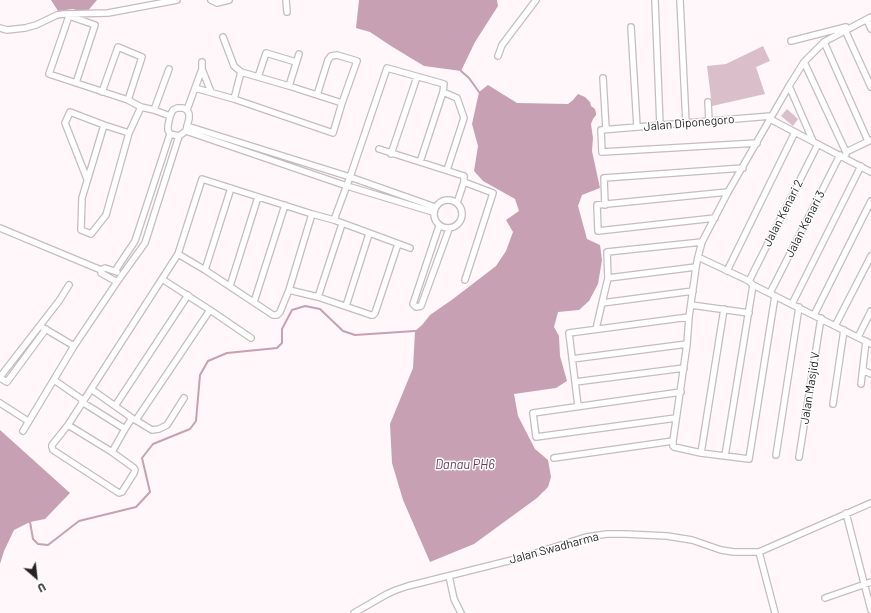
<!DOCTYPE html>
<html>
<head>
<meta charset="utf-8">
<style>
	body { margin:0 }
	#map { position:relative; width:871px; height:613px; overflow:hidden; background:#fff7fa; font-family:Barlow,sans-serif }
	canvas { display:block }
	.north { position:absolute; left:16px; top:557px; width:40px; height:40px; -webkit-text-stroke:3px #fff; paint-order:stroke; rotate:152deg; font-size:11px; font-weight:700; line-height:16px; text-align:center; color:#252223 }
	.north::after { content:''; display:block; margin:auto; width:14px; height:18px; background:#252223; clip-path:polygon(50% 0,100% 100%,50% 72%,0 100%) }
</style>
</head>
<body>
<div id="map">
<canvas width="871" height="613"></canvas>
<div class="north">U</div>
</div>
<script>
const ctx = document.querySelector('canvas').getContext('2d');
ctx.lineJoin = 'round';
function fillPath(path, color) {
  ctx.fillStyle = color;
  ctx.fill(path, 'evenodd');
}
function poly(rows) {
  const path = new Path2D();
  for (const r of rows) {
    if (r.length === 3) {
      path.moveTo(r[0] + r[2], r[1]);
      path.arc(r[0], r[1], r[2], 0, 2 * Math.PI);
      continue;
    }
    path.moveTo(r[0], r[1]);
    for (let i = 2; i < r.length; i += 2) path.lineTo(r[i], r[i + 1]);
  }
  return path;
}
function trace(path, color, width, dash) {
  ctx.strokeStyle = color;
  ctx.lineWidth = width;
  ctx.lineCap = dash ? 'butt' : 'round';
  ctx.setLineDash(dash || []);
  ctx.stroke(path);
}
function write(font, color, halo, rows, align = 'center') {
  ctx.font = font + ' Barlow,sans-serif';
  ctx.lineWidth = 3;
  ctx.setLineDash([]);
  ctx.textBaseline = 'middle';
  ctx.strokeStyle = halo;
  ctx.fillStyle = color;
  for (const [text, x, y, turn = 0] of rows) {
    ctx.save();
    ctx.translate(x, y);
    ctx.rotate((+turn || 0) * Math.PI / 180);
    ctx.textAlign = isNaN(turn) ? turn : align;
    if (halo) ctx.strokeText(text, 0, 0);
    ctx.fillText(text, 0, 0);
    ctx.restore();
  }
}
fillPath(poly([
	[763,46,770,61,756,67,765,94,712,106,707,66,726,64],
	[787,109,798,119,793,126,781,116]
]), '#dabfcb');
fillPath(poly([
	[51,0,97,0,86,13,73,9,58,11],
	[359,0,497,0,498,6,475,42,461,71,424,66,391,46,370,32,356,28],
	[488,85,517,103,568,104,573,100,578,94,585,97,590,102,591,106,595,109,596,113,596,115,593,119,591,124,593,138,592,151,600,188,582,195,578,206,587,239,600,245,602,260,598,284,589,301,579,310,558,312,554,327,559,336,560,356,567,381,556,388,514,394,518,416,535,449,548,460,551,477,548,487,537,498,474,544,430,562,403,500,392,463,390,424,413,368,415,331,422,325,430,315,453,299,496,266,506,251,513,232,506,220,519,211,515,199,483,181,474,171,478,146,472,124,479,92],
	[0,430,70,493,45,519,30,522,14,530,4,551,0,564]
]), '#c8a0b3');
trace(poly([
	[461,71,469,78,479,92],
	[30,522,33,539,38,544,48,545,79,521,136,507,150,492,142,458,153,444,190,429,196,421,200,375,208,361,227,353,277,348,282,343,282,329,292,310,305,306,320,309,343,331,355,335,415,331]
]), '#c8a0b3', 2);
const minor = poly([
	[211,0,217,3,229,0],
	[286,0,287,12],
	[655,0,660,125],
	[680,0,686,123],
	[867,20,871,29],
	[631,27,637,127],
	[0,28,7,30,25,28,36,25,57,15,64,14,108,13,177,0],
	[845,30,871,87],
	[223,37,234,66,241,72,289,86,342,103],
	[791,41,846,27],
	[824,42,868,141],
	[498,56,502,45,536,0],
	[804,62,846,152],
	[202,69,202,62],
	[258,77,266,53,296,62],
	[603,78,606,129],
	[76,83,95,25,69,16,49,74,128,100,141,107,154,110,170,116],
	[289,86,299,54],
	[789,86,813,141],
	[195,88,234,99,333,133,342,103,357,61,337,55,331,56,328,60,317,95],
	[102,92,118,47,142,57,128,100],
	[443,92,457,98,464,118,447,170],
	[234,99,241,72],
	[708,102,709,121],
	[154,110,169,69],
	[187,110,195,88,202,69,211,92],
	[770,119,871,172],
	[187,126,350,177,435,207],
	[186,131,347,186,433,212],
	[129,133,104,125,82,198,81,230,91,234,106,215,129,133,141,107],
	[757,143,602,152,601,130,771,116],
	[379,149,464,176,464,182,457,203],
	[391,154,417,77],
	[846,154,846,152,871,140],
	[87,179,65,123,70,112,104,125],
	[464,182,493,193,465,280],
	[448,214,14],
	[605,205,604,178,743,168],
	[715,218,598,231,597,205,728,192],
	[334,220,350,177,387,68,444,84,443,92,420,162],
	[439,226,413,304,416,307,421,306,449,229],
	[0,228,101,270,101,273,117,282],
	[178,254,202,179,312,214],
	[698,257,749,281,753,285,871,344],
	[696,267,608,278,607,252,702,242],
	[101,270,105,268,117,272],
	[205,270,231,188],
	[115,271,135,241,170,134],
	[727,271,795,132],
	[162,279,210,310,251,338],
	[749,281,818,144],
	[230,286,258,197],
	[289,290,318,297,371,315,373,315,375,313,398,244],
	[770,293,840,155],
	[775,296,749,459,701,453,674,447,673,446,673,441,687,344,689,317,696,267,698,257,702,242,728,192,789,86,804,62,824,42,871,17],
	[318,297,342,224],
	[254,302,285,205],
	[602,303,608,278],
	[792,304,861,166],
	[691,305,749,313],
	[346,306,369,234],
	[814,315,871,201],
	[835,326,871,256],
	[42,327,74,346],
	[596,329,602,303,693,291],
	[858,337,871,311],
	[572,359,687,344],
	[863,370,871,374],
	[0,377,59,301,69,285],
	[0,378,7,382,46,329],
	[54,380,83,400],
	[575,382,684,368],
	[861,384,866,341],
	[91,389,132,418,152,430,159,429,167,425,184,398],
	[82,402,125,429,112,452],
	[0,403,28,421],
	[833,404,844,330],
	[115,406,188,295],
	[578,406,569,333,689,317],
	[676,418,536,437,533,413,681,392],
	[136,420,210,310],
	[68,425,112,452,134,468,135,470,134,473,122,492,119,493,53,450,52,447,52,445,68,425,178,254,205,270,273,315,277,315,280,312,289,290,312,214,334,220,410,248],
	[125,429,132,418],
	[23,431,74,346,117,282,145,243,179,136,186,131,187,126,189,119,189,114,187,110,183,108,177,108,173,110,170,116,168,126,168,130,170,134,179,136],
	[701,453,724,309],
	[776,455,799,307],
	[725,456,753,285],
	[799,457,821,318],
	[554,458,673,441],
	[846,513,871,610],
	[759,552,775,613],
	[449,576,454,599,461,613],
	[825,598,871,582],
	[354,613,387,594,396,590,408,586,520,558,586,537,607,534,625,534,667,536,692,540,721,550,734,552,759,552,871,503]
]);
trace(minor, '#c5bcc0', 8);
trace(minor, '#fff', 5.5);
write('12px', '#252223', '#fff', [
	["Jalan Diponegoro",689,123,-5],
	["Jalan Kenari 2",783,213,-63],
	["Jalan Kenari 3",805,224,-63],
	["Jalan Masjid V",810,388,-81],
	["Jalan Swadharma",554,548,-15]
]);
write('italic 13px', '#6e3954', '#fff', [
	["Danau PH6",465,465]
]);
</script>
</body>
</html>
